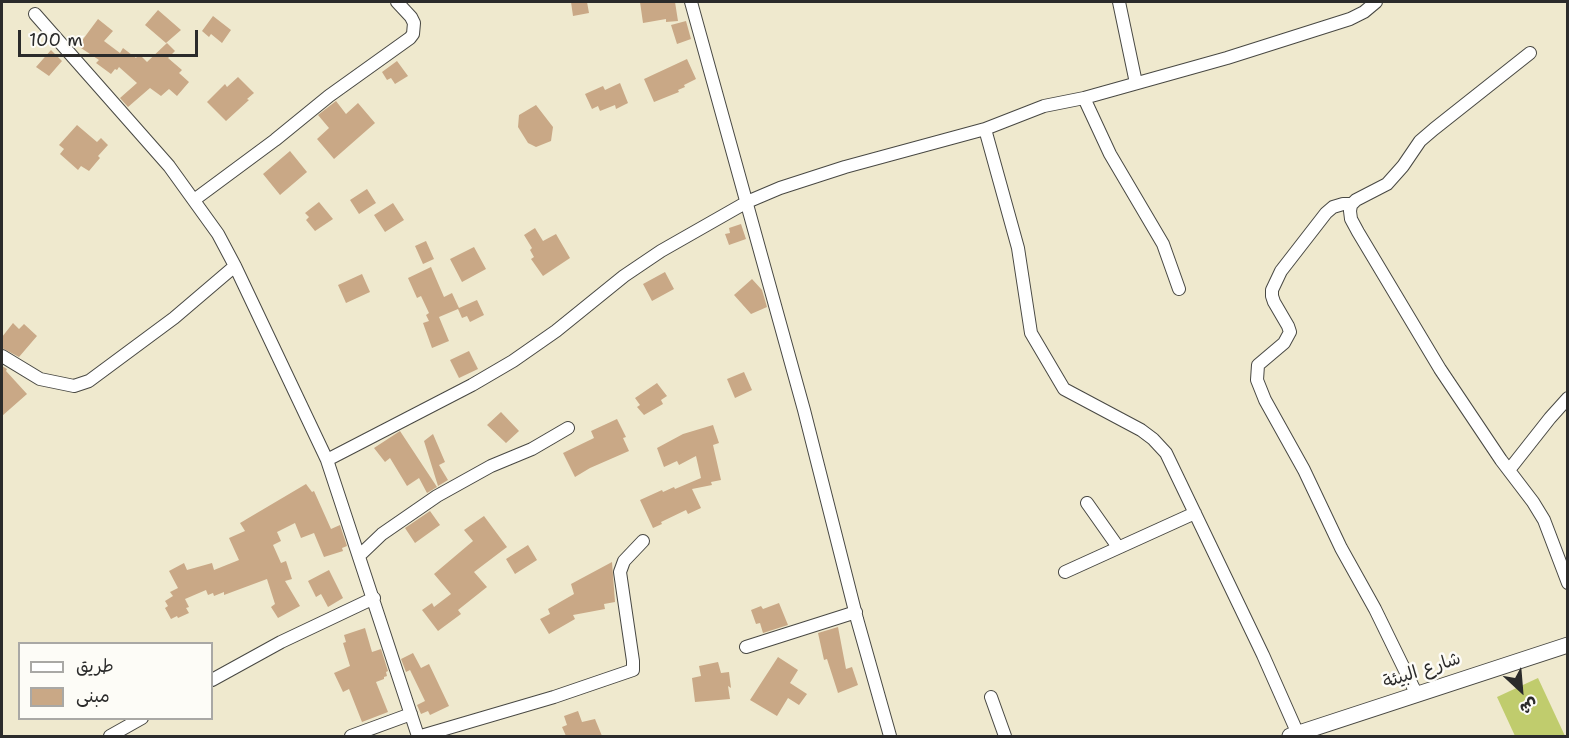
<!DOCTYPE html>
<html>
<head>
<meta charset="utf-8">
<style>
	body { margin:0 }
	#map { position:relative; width:1569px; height:738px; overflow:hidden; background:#efe9ce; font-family:"Shantell Sans","Playpen Sans Arabic",sans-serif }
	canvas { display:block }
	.frame { position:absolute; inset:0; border:3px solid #2b2b2b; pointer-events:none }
	.legend { position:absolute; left:18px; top:642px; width:195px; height:78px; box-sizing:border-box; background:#fdfcf7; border:2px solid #a9a8a5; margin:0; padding:8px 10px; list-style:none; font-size:18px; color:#2b2b2b }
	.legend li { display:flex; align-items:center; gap:12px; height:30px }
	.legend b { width:30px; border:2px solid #a9a8a5 }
	.north { position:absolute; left:1491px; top:660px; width:60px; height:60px; -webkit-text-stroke:4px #fdfcf7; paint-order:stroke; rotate:154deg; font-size:16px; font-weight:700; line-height:24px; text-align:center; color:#2b2b2b }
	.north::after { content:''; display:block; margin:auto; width:21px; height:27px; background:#2b2b2b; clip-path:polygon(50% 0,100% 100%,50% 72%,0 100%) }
	.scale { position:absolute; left:18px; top:30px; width:180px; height:27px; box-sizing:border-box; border:3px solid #2b2b2b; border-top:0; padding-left:8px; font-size:18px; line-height:21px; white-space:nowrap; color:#2b2b2b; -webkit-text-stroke:4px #fdfcf7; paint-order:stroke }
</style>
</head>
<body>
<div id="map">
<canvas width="1569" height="738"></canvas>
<div class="frame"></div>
<ul class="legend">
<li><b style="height:8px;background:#fff"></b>طريق</li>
<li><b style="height:16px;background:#c9a886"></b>مبنى</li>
</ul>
<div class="north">ش</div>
<div class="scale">100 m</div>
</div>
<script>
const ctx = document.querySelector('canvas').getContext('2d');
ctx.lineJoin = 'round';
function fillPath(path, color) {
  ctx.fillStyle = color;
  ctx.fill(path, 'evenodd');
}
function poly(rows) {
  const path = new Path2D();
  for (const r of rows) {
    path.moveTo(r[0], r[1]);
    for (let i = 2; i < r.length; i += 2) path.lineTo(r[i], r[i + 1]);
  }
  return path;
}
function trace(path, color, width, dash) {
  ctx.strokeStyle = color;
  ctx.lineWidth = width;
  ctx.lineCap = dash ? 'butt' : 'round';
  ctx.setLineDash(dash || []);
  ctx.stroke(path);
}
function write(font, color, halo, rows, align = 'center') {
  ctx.font = font + ' "Shantell Sans","Playpen Sans Arabic",sans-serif';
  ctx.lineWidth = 5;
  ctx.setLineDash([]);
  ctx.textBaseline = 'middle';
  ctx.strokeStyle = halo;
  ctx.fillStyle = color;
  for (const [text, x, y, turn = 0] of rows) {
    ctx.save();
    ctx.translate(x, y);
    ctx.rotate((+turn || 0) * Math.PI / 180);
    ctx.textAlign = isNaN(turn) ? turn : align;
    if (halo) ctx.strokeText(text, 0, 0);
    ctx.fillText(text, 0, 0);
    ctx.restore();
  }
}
fillPath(poly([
	[1538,678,1565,736,1515,736,1497,697]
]), '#c0cc6d');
fillPath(poly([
	[571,2,587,2,589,13,573,16],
	[640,2,675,2,678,21,666,22,666,19,643,23],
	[158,10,181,30,166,43,145,25],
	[213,16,231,30,222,43,211,34,209,37,202,31],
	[98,19,113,31,104,41,120,53,123,48,136,58,139,54,147,62,167,43,175,51,168,58,182,70,179,73,189,82,177,96,169,89,161,96,150,88,128,107,120,98,137,83,119,67,117,70,115,69,111,74,96,63,99,60,78,46],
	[686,21,691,39,677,44,671,25],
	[51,50,62,61,49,76,36,67],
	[687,59,696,79,684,85,685,87,678,90,679,92,654,102,644,79],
	[397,61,408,76,395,84,391,78,387,80,382,72],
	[238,77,254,93,247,99,249,100,226,121,207,102,225,84,227,87],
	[620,83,628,103,616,109,615,105,600,111,598,106,592,109,585,94,603,86,605,90],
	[336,101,346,114,358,103,375,123,334,159,317,139,329,128,318,115],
	[536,105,553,127,551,141,536,147,528,143,518,127,519,115],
	[77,125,97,142,101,138,108,145,98,156,100,158,89,171,81,166,78,170,60,154,64,149,59,145],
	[290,151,307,172,280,195,263,174],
	[367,189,376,203,359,214,350,200],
	[319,202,333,219,315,231,306,220,309,217,305,213],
	[393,203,404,220,385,232,374,215],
	[741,224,746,239,729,245,725,234,730,233,729,228],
	[535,228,543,241,556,234,570,258,543,276,531,259,534,257,530,250,532,248,524,235],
	[426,241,434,259,423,264,415,246],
	[474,247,486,269,462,282,450,259],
	[431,267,444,297,452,293,459,308,477,300,484,315,470,322,467,316,462,318,458,309,439,317,449,341,432,348,423,323,429,321,426,315,429,313,421,296,417,298,408,278],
	[665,272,674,289,652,301,643,284],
	[362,274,370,292,346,303,338,285],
	[752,279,762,290,767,307,751,314,734,295],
	[13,323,19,329,24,324,37,336,19,357,2,348,2,337],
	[469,351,478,369,459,378,450,360],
	[2,366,7,369,6,371,27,394,2,416],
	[744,372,752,390,735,398,727,379],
	[657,383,667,396,661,400,663,404,644,415,637,407,640,405,635,398],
	[501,412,519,431,506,443,487,425],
	[617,419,626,437,623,438,629,451,590,468,575,477,563,453,594,438,591,431],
	[713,425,719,443,713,445,721,480,711,482,712,485,692,489,701,508,688,514,686,510,661,522,662,524,653,528,640,500,662,490,663,492,674,487,675,489,701,478,696,456,679,465,677,461,664,467,657,448,683,434],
	[400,431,437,487,427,493,419,478,407,486,390,458,385,462,374,448],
	[433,434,445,462,439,465,448,480,438,486,424,441],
	[306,484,312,492,314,491,331,529,340,525,347,546,342,548,343,551,324,557,314,533,301,538,295,523,277,532,281,541,273,545,281,563,286,561,292,579,285,581,300,606,278,618,271,607,275,604,267,579,224,595,224,592,214,596,213,593,208,595,206,590,185,599,189,607,186,608,189,613,178,618,177,616,171,619,165,608,168,606,165,601,173,596,170,592,178,588,169,571,184,563,187,570,212,563,214,570,239,560,229,538,245,531,240,523],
	[430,511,440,525,415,543,405,528],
	[484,516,507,547,474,572,487,587,458,610,461,614,438,631,422,610,432,603,434,607,451,594,434,574,473,541,464,530],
	[528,545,537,560,515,574,506,559],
	[612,562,615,602,604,604,605,609,573,615,575,619,549,634,540,619,550,614,548,609,574,594,571,584],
	[329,570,343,598,328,607,321,594,316,597,308,581],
	[779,603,788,625,763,633,760,623,756,624,751,610,761,606,763,609],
	[838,627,846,669,852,667,858,685,838,693,827,659,824,660,818,633],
	[365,628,372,652,381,649,388,671,386,672,387,676,384,677,384,679,376,682,388,712,362,722,349,689,343,692,334,673,350,666,343,643,346,642,344,635],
	[413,653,421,668,429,664,449,706,430,715,428,711,421,714,417,705,425,701,410,670,406,672,401,659],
	[778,657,798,670,790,683,807,694,799,705,788,698,777,716,750,700],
	[718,662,721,673,729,672,731,688,728,686,730,699,695,702,692,678,701,676,699,666],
	[578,711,582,722,595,719,602,736,566,736,562,727,567,725,564,716]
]), '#c9a886');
const minor = poly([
	[691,2,804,410,857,619,890,736],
	[1119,2,1136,83],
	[35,14,169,166,218,234,235,266,327,460,418,736],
	[1530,53,1434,129,1420,141,1403,166,1387,184,1356,200,1351,205,1350,211,1351,219,1358,232,1440,369,1501,460,1533,502,1544,520,1568,583],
	[1084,98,1110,154,1163,244,1179,289],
	[985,129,1018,248,1031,333,1064,389,1141,430,1153,439,1166,453,1263,655,1298,734],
	[194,200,275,140,329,96,410,38,413,34,414,23,411,17,397,2],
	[1352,204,1343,204,1333,207,1326,213,1281,271,1272,290,1272,296,1274,302,1288,326,1290,332,1284,343,1258,365,1257,380,1265,400,1304,470,1341,548,1375,609,1416,693],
	[2,356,40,379,74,386,89,381,174,318,235,266],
	[327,460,472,385,513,361,556,331,624,276,661,251,747,202,780,188,845,167,985,129,1044,106,1084,98,1227,58,1350,19,1364,12,1376,2],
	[1509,470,1550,418,1568,398],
	[1087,503,1118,547],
	[360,555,382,534,437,496,491,466,532,449,568,428],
	[1065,572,1195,513],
	[746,647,856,612],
	[212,680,281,642,374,598],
	[991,697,1005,736],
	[110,736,142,718],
	[351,736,411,714],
	[421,736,554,697,633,670,633,661,620,572,624,561,643,541]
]);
const tertiary = poly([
	[1290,736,1568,645]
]);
trace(minor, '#484843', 14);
trace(tertiary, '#484843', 17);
trace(minor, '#fff', 12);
trace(tertiary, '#fff', 15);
write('18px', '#2b2b2b', '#fdfcf7', [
	["شارع البيئة",1422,671,-18]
]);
</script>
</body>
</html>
